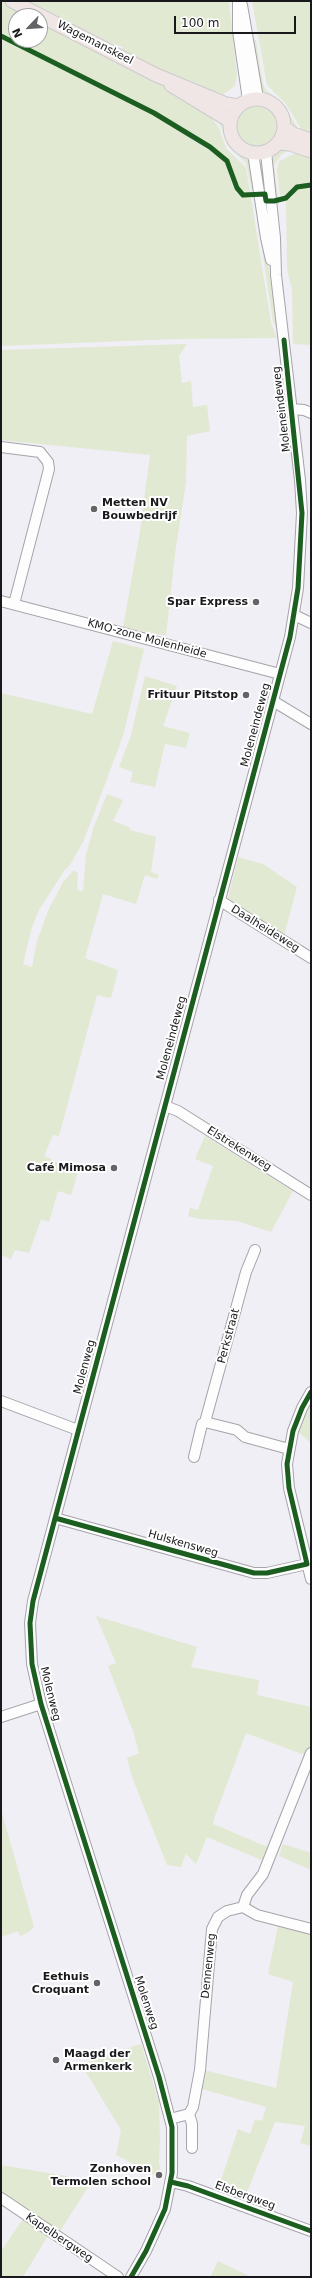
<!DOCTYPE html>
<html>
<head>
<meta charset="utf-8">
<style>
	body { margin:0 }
	#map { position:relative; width:312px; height:2278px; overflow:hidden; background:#efeff5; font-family:"DejaVu Sans",sans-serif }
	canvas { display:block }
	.frame { position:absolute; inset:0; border:2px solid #19181c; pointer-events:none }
	.north { position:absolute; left:8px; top:8px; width:40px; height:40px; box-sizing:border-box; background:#fff; border:1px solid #a3a3a4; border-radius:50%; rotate:245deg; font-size:11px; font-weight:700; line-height:16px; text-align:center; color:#19181c }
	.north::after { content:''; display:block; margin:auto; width:14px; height:18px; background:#646368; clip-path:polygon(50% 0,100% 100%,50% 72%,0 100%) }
	.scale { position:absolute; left:174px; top:16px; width:122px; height:18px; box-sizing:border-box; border:2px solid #19181c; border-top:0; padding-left:5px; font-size:12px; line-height:14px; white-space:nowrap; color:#19181c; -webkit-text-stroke:3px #fff; paint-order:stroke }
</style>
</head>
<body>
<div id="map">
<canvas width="312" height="2278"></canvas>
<div class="frame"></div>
<div class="north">N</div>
<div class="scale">100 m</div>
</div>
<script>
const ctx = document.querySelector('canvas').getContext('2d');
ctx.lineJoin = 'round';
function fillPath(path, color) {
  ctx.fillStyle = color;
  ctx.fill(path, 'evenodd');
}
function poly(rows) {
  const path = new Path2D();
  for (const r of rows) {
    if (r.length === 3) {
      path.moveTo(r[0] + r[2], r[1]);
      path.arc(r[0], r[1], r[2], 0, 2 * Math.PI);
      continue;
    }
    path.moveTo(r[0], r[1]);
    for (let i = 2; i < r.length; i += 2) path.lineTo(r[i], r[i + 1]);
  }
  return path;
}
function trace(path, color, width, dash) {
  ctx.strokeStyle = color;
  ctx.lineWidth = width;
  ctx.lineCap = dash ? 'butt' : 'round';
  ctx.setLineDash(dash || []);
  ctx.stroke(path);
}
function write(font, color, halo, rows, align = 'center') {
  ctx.font = font + ' "DejaVu Sans",sans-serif';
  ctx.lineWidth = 4;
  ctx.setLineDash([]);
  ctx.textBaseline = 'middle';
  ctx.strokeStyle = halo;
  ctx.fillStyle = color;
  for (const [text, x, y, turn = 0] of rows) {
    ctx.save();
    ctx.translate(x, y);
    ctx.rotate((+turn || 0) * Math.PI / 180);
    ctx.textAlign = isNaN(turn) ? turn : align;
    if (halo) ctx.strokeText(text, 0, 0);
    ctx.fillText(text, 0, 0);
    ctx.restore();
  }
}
fillPath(poly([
	[1,1,32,16,16,16,16,40,40,40,40,20,106,54,115,64,118,60,150,76,210,116,219,128,226,148,246,168,250,192,241,191,229,161,196,135,165,117,1,33],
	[27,1,229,1,237,75,235,86,219,97,122,52,123,47,110,43],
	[252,1,311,1,311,138,303,132,286,104,267,85],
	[1,39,156,116,224,160,236,193,251,198,271,323,277,338,176,339,1,346],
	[256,40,263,84,266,90,284,105,300,132,287,123,281,107,261,90,252,41],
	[256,126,21],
	[213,117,225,123,229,140,237,150,250,159,256,192,252,192,246,163,227,145,221,126],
	[278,149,293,149,282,154,274,165,278,198,274,199,271,159],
	[298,150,311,154,311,345,293,344,292,289,287,269,286,200,292,197,297,185,286,196,280,195,277,170,279,161,294,154],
	[254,196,257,196,279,333,273,322],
	[187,344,179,356,182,383,191,381,193,407,207,405,210,431,187,436,186,482,175,554,166,636,123,627,139,538,150,455,1,440,1,350],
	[113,641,144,649,123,736,84,840,70,865,64,871,39,910,32,927,23,964,32,967,37,941,48,911,63,882,74,870,78,874,77,890,83,891,86,855,93,829,107,794,123,800,113,821,129,827,130,830,156,837,151,872,159,875,157,879,145,875,136,904,103,894,85,958,118,970,111,998,97,995,59,1136,53,1135,44,1156,78,1172,71,1195,58,1191,49,1222,41,1219,29,1253,15,1250,11,1259,1,1255,1,693,92,714],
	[145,676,177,686,163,726,190,733,186,748,165,744,155,787,130,782,133,772,119,767,131,735],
	[238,857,263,864,297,887,284,936,228,899],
	[205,1136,293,1191,271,1232,237,1221,200,1219,188,1216,190,1208,198,1210,213,1166,195,1159],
	[311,1405,311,1443,297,1431],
	[96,1616,197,1647,191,1667,259,1680,257,1695,311,1707,311,1744,307,1756,246,1733,215,1816,213,1824,270,1848,264,1861,207,1837,196,1864,186,1854,181,1867,167,1865,132,1777,127,1758,139,1753,133,1731,108,1666,116,1663],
	[1,1809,34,1927,29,1932,20,1936,18,1931,1,1937],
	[283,1844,311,1853,311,1870,279,1856],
	[278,1926,311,1933,311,2146,300,2143,305,2126,275,2122,244,2200,217,2192,238,2129,250,2134,255,2119,262,2121,266,2107,202,2089,204,2070,276,2088,293,1982,268,1974],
	[141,2044,159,2102,160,2140,159,2161,162,2179,116,2155,121,2130,81,2064],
	[1,2165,66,2176,88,2187,59,2233,1,2193],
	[23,2219,49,2234,23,2277,1,2277,1,2251],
	[218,2261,251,2277,210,2277]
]), '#e2e9d2');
const minor = poly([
	[238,1,238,31,248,100],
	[242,5,258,98],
	[253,153,266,238,271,260],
	[292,409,304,410,311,413],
	[1,447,40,452,48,462,49,469,14,604],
	[1,601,280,674],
	[294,615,311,623],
	[273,701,311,724],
	[219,900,311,958],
	[165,1106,178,1111,311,1195],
	[311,1392,302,1408,293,1431,287,1464,289,1488,311,1579],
	[1,1401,78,1430],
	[205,1422,246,1272,255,1250],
	[194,1457,202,1424,205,1422,237,1430,245,1437,289,1449],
	[55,1518,254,1573,267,1573,307,1564],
	[1,1717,41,1704],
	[243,1907,247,1895,263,1874,311,1753],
	[243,1907,257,1915,311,1929],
	[189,2114,192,2124,192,2148],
	[170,2119,189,2114,193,2107,200,2070,212,1929,218,1917,227,1911,243,1907],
	[171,2182,188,2186,311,2231],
	[1,2198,118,2277],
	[131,2277,146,2251,165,2209,172,2173,172,2127,159,2077,41,1704,32,1664,30,1623,33,1601,273,701,290,637,298,588,302,513,300,480,276,275,275,238,266,152]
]);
const major = poly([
	[12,1,156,75,226,104,239,106],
	[171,85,230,121],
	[257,126,27],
	[284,127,293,134,311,140],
	[279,143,290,144,311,151]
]);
trace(minor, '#a4a4a9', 12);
trace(major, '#cbcbce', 15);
trace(minor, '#fdfdfe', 10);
trace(major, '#f0e6e6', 13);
trace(poly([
	[1,36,154,113,210,147,227,161,237,188,243,195,265,194,266,201,274,201,286,198,297,187,311,185],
	[55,1518,254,1573,267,1573,307,1564,289,1488,287,1464,293,1431,302,1408,311,1392],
	[171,2182,188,2186,311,2231],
	[131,2277,146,2251,165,2209,172,2173,172,2127,159,2077,41,1704,32,1664,30,1623,33,1601,290,637,298,588,302,513,284,340]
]), '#1b5e20', 5);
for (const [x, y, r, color] of [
	[94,509,4,"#646368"],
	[256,602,4,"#646368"],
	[246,695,4,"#646368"],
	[114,1168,4,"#646368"],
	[97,1983,4,"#646368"],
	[56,2060,4,"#646368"],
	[159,2175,4,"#646368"]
]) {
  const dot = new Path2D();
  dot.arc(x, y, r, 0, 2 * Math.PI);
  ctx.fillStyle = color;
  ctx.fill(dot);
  trace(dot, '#fff', 1.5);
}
write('11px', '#19181c', '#fff', [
	["Wagemanskeel",95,43,27],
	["Moleneindeweg",282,409,-97],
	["KMO-zone Molenheide",147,639,15],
	["Moleneindeweg",256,725,-75],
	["Daalheideweg",265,929,32],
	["Moleneindeweg",172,1038,-75],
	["Elstrekenweg",239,1149,32],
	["Perkstraat",229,1336,-75],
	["Molenweg",85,1367,-75],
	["Hulskensweg",183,1544,16],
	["Molenweg",50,1694,76],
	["Dennenweg",209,1966,-84],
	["Molenweg",146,2003,72],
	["Elsbergweg",245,2196,20],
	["Kapelbergweg",59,2238,34]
]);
write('bold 11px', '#19181c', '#fff', [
	["Metten NV",102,503,"left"],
	["Bouwbedrijf",102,516,"left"],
	["Spar Express",248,602],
	["Frituur Pitstop",238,695],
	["Café Mimosa",106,1168],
	["Eethuis",89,1977],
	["Croquant",89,1990],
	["Maagd der",64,2054,"left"],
	["Armenkerk",64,2067,"left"],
	["Zonhoven",151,2169],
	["Termolen school",151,2182]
], 'right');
</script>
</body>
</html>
